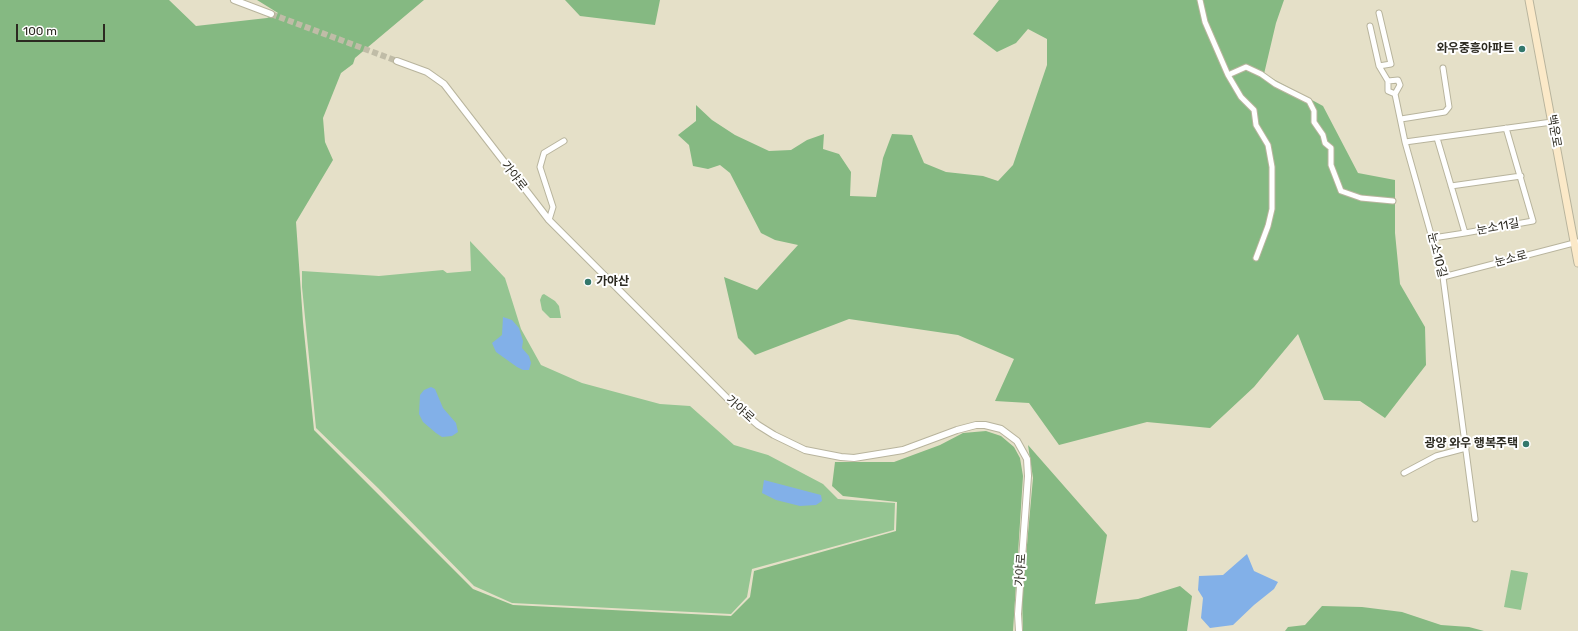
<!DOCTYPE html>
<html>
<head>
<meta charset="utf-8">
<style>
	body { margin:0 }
	#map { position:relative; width:1578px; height:631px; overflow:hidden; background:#e5e0c8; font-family:Rubik,sans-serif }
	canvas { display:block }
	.scale { position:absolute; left:16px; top:24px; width:89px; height:18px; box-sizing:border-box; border:2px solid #2c2a21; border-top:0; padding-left:5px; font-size:12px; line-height:14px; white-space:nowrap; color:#2c2a21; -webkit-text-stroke:3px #fff; paint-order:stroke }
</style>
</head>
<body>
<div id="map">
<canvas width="1578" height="631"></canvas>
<div class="scale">100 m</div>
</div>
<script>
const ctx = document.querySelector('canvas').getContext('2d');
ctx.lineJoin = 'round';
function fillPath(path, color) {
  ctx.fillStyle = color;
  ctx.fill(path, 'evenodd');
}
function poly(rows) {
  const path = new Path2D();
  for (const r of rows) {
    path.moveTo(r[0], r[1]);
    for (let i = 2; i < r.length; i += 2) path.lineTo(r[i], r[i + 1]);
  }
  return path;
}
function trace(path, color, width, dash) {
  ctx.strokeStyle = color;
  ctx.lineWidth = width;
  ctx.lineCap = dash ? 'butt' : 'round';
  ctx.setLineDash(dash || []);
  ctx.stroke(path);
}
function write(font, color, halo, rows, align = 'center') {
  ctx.font = font + ' Rubik,"Noto Sans KR",sans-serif';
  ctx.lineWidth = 4;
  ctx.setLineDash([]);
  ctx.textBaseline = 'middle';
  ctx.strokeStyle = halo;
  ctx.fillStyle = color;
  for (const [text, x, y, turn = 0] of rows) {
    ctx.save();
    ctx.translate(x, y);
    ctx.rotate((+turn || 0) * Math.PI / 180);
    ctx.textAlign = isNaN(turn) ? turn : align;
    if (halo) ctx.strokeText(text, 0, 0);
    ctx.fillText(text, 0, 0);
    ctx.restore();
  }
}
fillPath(poly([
	[470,241,505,278,521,329,541,365,582,383,660,404,690,406,734,445,768,455,823,484,838,499,895,503,894,530,752,569,747,597,731,614,512,603,474,586,378,488,316,428,302,287,302,271,379,276,443,270,447,273,471,271],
	[544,294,555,301,559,306,561,318,550,318,542,310,540,300,542,295],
	[1511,570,1528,573,1521,610,1504,607]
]), '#95c592');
fillPath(poly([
	[0,0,169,0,196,26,267,18,278,13,257,0,424,0,374,42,355,58,353,64,341,73,323,118,325,142,333,160,296,222,303,322,314,430,473,589,513,605,731,616,750,597,754,571,896,531,897,502,843,496,832,486,835,462,894,462,940,445,963,433,986,431,1001,436,1014,447,1020,458,1023,476,1013,631,0,631],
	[565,0,660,0,655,25,580,16],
	[999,0,1284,0,1276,23,1264,74,1323,106,1358,173,1395,180,1395,233,1400,284,1425,327,1426,365,1385,418,1360,401,1324,400,1298,334,1254,387,1210,428,1147,422,1059,445,1029,403,995,401,1014,359,958,335,849,319,755,355,738,338,724,277,757,290,798,245,775,240,761,233,730,173,720,165,708,169,693,166,689,145,678,135,696,121,696,105,712,120,735,135,769,151,791,150,807,140,824,134,823,149,839,154,851,172,850,196,876,197,883,158,892,134,912,135,924,163,946,172,983,176,998,181,1013,165,1047,65,1047,39,1028,29,1016,43,997,52,973,34],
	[1028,445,1107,535,1095,604,1138,599,1180,586,1192,596,1187,631,1023,631,1022,600,1033,478],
	[1322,606,1362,607,1402,612,1441,625,1469,627,1484,631,1285,631,1288,627,1305,625]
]), '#85b982');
fillPath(poly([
	[503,317,512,320,519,328,523,341,522,348,529,356,531,363,529,370,523,370,517,367,496,352,492,343,502,335],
	[431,387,435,389,443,408,456,423,458,432,452,436,442,437,436,433,423,422,419,414,420,395,424,390],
	[764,480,821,495,822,501,816,505,800,506,776,500,762,493],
	[1247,554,1254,571,1278,582,1274,589,1254,605,1233,625,1210,628,1201,618,1203,598,1198,590,1199,576,1223,575]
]), '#82b0e8');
trace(poly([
	[271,14,397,61]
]), '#c0bca7', 6, [6, 3]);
const minor = poly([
	[1200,0,1205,22,1228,75,1246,67,1261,74,1275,84,1309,101,1314,111,1314,122,1323,135,1325,143,1331,148,1331,165,1341,191,1361,198,1393,201],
	[1370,26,1379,66,1388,81],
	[1379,66,1391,64,1379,13],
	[1228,75,1241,97,1254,110,1256,125,1268,145,1272,167,1272,209,1268,226,1256,258],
	[1395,94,1388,91,1388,81,1398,80,1400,85,1395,94,1405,142,1443,277,1475,519],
	[1401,119,1445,112,1449,107,1443,68],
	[1437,138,1465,233,1533,221,1506,128],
	[1405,142,1552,122],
	[1451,186,1521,176],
	[549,220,553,207,540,167,544,153,564,141],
	[1433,238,1465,233],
	[1443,277,1578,242],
	[1404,473,1436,456,1466,448]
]);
const tertiary = poly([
	[234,0,271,14],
	[397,61,427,72,444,84,549,220,730,401,758,425,774,435,805,450,841,457,854,458,903,450,957,430,976,425,985,425,1001,429,1017,441,1027,459,1028,476,1018,614,1019,631]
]);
const secondary = poly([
	[1529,0,1578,263]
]);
trace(minor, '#b8b49d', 7);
trace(tertiary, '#b8b49d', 8);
trace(secondary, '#b8b49d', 9);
trace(minor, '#fff', 5);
trace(tertiary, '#fff', 6);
trace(secondary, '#fbe9c8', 7);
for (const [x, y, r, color] of [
	[1522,49,4,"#33786c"],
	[588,282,4,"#33786c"],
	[1526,444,4,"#33786c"]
]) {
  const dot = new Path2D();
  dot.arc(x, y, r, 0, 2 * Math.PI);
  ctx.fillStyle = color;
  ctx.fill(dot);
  trace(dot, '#fff', 1.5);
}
write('bold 12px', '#2c2a21', '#fff', [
	["와우중흥아파트",1514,49],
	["가야산",596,282,"left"],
	["광양 와우 행복주택",1518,444]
], 'right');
write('12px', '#2c2a21', '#fff', [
	["백운로",1554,131,80],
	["가야로",514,176,52],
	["눈소11길",1498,227,-10],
	["눈소10길",1437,255,76],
	["눈소로",1511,259,-14],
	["가야로",740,409,42],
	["가야로",1021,570,-86]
]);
</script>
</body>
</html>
